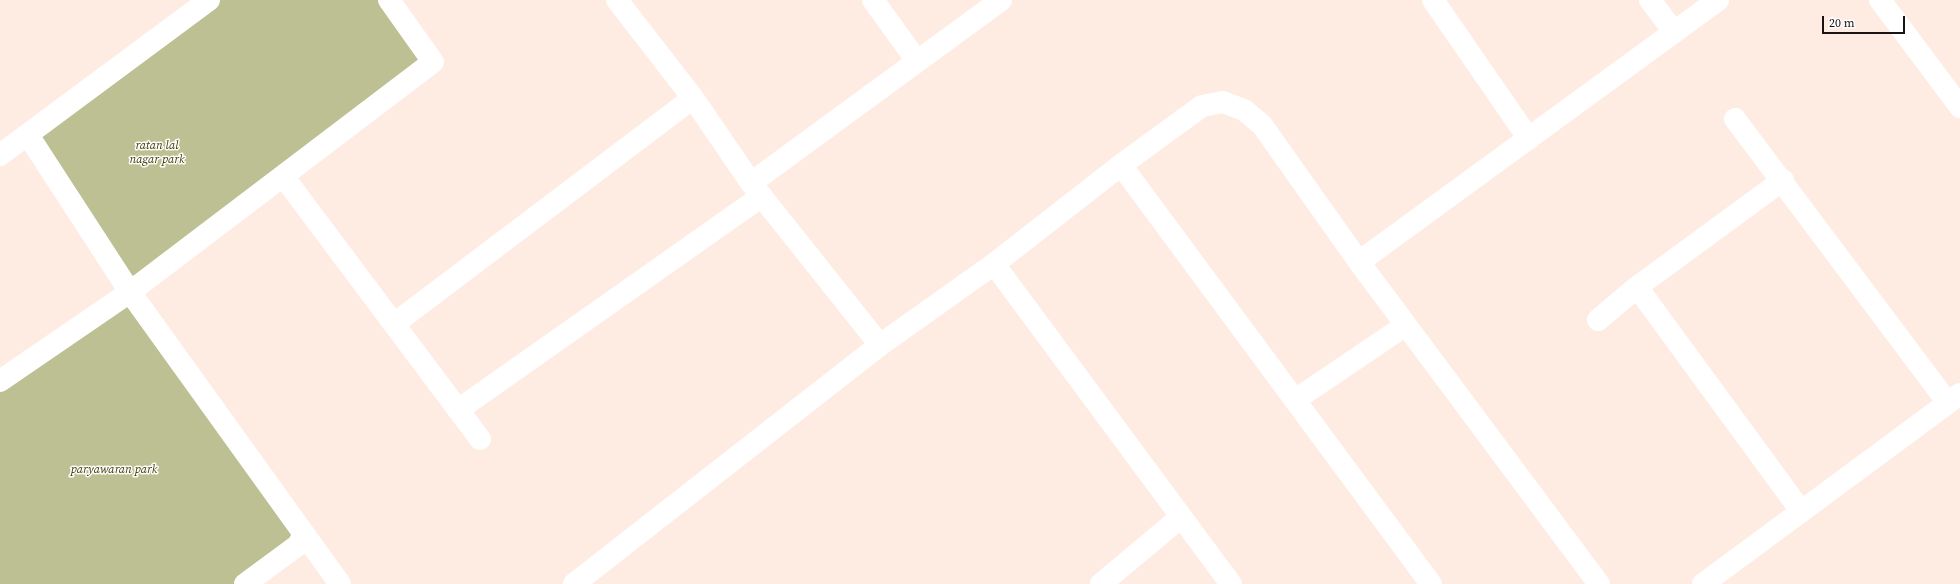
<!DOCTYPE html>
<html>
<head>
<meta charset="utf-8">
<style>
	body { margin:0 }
	#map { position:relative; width:1960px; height:584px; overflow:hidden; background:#feebe2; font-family:"Source Serif 4",serif }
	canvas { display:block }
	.scale { position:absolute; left:1822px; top:16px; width:83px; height:18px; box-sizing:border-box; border:2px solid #1b130f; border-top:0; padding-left:5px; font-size:12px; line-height:14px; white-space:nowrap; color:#1b130f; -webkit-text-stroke:3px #fdfdfd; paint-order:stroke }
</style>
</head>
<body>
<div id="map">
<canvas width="1960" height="584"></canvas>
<div class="scale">20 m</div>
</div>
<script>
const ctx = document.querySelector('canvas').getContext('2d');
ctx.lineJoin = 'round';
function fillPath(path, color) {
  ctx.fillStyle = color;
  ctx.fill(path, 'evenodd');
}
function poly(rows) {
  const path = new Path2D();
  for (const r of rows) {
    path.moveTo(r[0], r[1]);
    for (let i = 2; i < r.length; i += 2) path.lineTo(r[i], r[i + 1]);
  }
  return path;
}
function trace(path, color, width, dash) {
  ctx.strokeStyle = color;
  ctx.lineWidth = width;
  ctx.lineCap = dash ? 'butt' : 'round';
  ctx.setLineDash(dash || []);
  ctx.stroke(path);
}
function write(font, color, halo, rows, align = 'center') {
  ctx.font = font + ' "Source Serif 4",serif';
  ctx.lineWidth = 3;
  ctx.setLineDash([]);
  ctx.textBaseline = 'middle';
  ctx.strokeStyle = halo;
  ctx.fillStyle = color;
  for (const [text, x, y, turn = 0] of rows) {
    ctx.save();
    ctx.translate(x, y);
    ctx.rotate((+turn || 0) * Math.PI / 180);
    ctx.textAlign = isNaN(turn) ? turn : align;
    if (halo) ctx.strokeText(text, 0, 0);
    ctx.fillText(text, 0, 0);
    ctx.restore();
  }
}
fillPath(poly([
	[206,0,389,0,432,61,130,290,27,134],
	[125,290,299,532,237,584,0,584,0,375]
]), '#bdc092');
trace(poly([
	[617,0,693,98,751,183,880,345],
	[873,0,917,61],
	[1433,0,1529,139],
	[1650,0,1674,32],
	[1880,0,1960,107],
	[1735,119,1948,403],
	[28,135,130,292,340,584],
	[0,155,209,0],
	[1121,165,1431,584],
	[283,176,480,439],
	[751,183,1001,0],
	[1359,262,1718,0],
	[994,264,1231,584],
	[1637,287,1801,511],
	[1598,320,1637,287,1783,180],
	[394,324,693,98],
	[0,381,130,292,433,62,389,0],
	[1295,400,1406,325],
	[458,410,762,196],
	[245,584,298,545,304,534],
	[574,584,880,345,994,264,1121,165,1202,106,1223,102,1244,110,1262,125,1359,262,1599,584],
	[1101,584,1181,517],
	[1703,584,1960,394]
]), '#fff', 22);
write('italic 12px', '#3c3d01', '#fdfdfd', [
	["ratan lal",157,146],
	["nagar park",157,160],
	["paryawaran park",114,470]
]);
</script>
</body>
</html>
